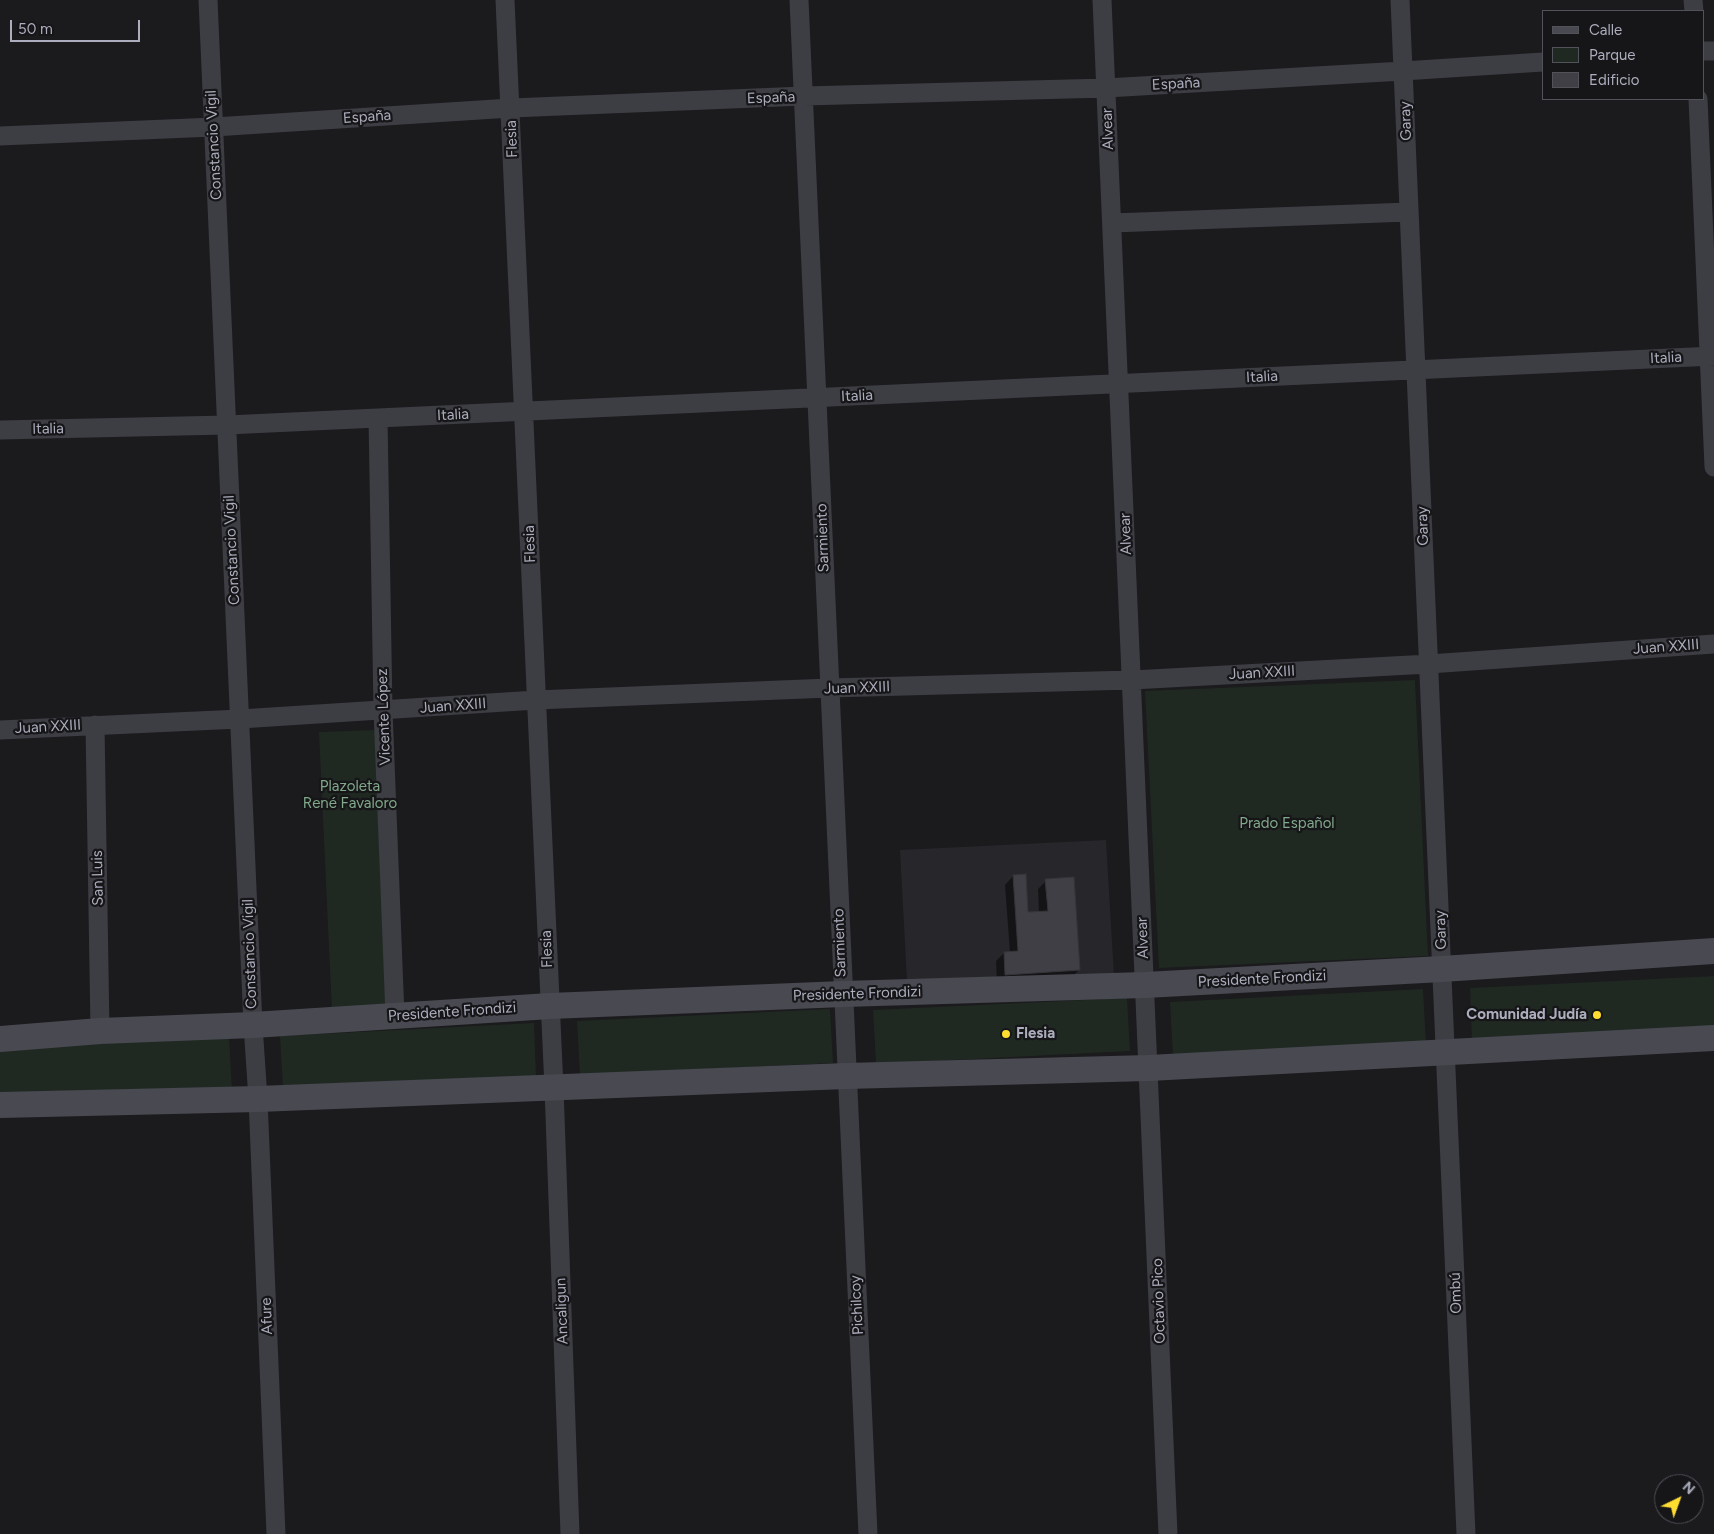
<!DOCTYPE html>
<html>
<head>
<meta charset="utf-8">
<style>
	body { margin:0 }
	#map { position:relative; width:1714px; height:1534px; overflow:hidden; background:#1b1a1d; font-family:Figtree,sans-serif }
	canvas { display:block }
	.legend { position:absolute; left:1542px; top:10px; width:162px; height:90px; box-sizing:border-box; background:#161518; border:1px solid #52525a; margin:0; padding:6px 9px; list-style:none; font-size:15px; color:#acaebd }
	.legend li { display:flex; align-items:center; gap:10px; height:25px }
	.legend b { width:25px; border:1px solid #52525a }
	.north { position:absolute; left:1654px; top:1474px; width:50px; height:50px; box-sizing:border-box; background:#161518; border:1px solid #52525a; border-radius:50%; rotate:42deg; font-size:14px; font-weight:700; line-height:20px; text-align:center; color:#acaebd }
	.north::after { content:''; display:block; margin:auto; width:18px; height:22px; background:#ffdd30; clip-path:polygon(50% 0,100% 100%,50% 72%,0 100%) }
	.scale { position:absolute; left:10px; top:20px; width:130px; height:22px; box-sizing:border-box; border:2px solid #acaebd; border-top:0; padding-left:6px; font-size:15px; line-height:18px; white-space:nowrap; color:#acaebd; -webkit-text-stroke:4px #161518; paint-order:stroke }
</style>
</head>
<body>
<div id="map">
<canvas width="1714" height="1534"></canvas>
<ul class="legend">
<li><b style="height:6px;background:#494952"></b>Calle</li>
<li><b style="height:14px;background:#1f2922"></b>Parque</li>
<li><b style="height:14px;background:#403f45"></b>Edificio</li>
</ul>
<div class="north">N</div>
<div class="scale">50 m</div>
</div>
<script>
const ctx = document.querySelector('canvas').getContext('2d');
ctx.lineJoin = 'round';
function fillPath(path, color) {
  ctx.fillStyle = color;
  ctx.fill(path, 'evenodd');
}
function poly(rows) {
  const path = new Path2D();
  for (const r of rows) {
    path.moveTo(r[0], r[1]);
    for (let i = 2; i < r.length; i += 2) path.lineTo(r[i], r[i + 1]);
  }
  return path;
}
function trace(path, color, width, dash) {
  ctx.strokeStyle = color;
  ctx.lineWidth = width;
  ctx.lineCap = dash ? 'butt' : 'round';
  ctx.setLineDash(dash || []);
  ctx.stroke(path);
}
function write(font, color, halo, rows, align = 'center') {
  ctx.font = font + ' Figtree,sans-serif';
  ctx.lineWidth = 4.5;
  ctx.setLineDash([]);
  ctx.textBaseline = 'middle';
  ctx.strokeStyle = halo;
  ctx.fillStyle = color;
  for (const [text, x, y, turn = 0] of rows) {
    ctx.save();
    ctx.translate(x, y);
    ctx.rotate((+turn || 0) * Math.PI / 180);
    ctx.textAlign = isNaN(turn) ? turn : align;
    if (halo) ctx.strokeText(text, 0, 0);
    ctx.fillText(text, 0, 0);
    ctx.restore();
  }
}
fillPath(poly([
	[1106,840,1114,976,907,981,900,850]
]), '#27262a');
fillPath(poly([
	[1415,680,1428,956,1159,968,1145,691],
	[376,730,388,1010,332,1012,319,732],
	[1714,976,1714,1030,1472,1042,1470,988],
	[1423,989,1426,1043,1173,1056,1170,1002],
	[1127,998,1130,1051,876,1064,873,1010],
	[830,1009,833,1063,580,1075,577,1021],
	[534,1023,536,1077,283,1089,280,1036],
	[229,1036,232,1090,0,1102,0,1048]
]), '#1f2922');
fillPath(poly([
	[1013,876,1027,914,1039,913,1038,889,1046,881,1079,970,1071,978,997,983,996,961,1004,953,1010,953,1005,885]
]), '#0007');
const building = poly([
	[1026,874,1028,912,1048,911,1045,879,1074,877,1080,970,1005,975,1004,952,1018,951,1013,875,1026,874]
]);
fillPath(building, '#403f45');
trace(building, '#353439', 1);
trace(poly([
	[208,0,253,1025,258,1099,276,1534],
	[505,0,554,1088,570,1534],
	[799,0,868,1534],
	[1102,0,1168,1534],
	[1400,0,1466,1534],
	[1693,0,1694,11],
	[1703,51,1714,51],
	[1698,99,1714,467],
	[0,136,214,127,511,108,804,96,1106,88,1403,71,1543,62],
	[1112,223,1409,212],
	[378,418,383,710,395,1016],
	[0,430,227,425,1714,356],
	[95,725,100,1031],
	[0,730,240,719,536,700,829,688,1132,680,1429,664,1714,644]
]), '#3d3d44', 19);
trace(poly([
	[0,1039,100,1031,253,1025,550,1006,843,994,1145,985,1442,969,1714,951],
	[0,1105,258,1099,846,1076,1149,1068,1714,1038]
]), '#494952', 26);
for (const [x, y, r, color] of [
	[1597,1015,5,"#ffdd30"],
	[1006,1034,5,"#ffdd30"]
]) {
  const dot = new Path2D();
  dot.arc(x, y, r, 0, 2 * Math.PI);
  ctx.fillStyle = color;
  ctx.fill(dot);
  trace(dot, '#161518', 2);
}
write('15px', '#acaebd', '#161518', [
	["España",1176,84,-3],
	["España",771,98,-2],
	["España",367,117,-4],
	["Garay",1406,121,-92],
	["Alvear",1108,129,-92],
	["Flesia",512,139,-92],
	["Constancio Vigil",214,145,-93],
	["Italia",1666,358,-3],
	["Italia",1262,377,-3],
	["Italia",857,396,-3],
	["Italia",453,415,-3],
	["Italia",48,429,-1],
	["Garay",1423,526,-92],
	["Alvear",1126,534,-92],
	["Sarmiento",823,538,-92],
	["Flesia",530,544,-92],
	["Constancio Vigil",232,550,-93],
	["Juan XXIII",1666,647,-4],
	["Juan XXIII",1262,673,-3],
	["Juan XXIII",857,688,-2],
	["Juan XXIII",453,706,-4],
	["Vicente López",384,717,-92],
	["Juan XXIII",48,727,-3],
	["San Luis",98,878,-91],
	["Garay",1441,930,-92],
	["Alvear",1143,938,-92],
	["Sarmiento",840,943,-92],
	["Flesia",547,949,-92],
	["Constancio Vigil",250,954,-92],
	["Presidente Frondizi",1262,979,-3],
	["Presidente Frondizi",857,994,-2],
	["Presidente Frondizi",452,1012,-4],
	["Ombú",1456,1293,-92],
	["Octavio Pico",1159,1301,-92],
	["Pichilcoy",857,1305,-93],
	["Ancaligun",562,1311,-92],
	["Afure",267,1316,-92]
]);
write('15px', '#82a98b', '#161518', [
	["Plazoleta",350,787],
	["René Favaloro",350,804],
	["Prado Español",1287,824]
]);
write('bold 15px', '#acaebd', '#161518', [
	["Comunidad Judía",1587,1015],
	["Flesia",1016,1034,"left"]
], 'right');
</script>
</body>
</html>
